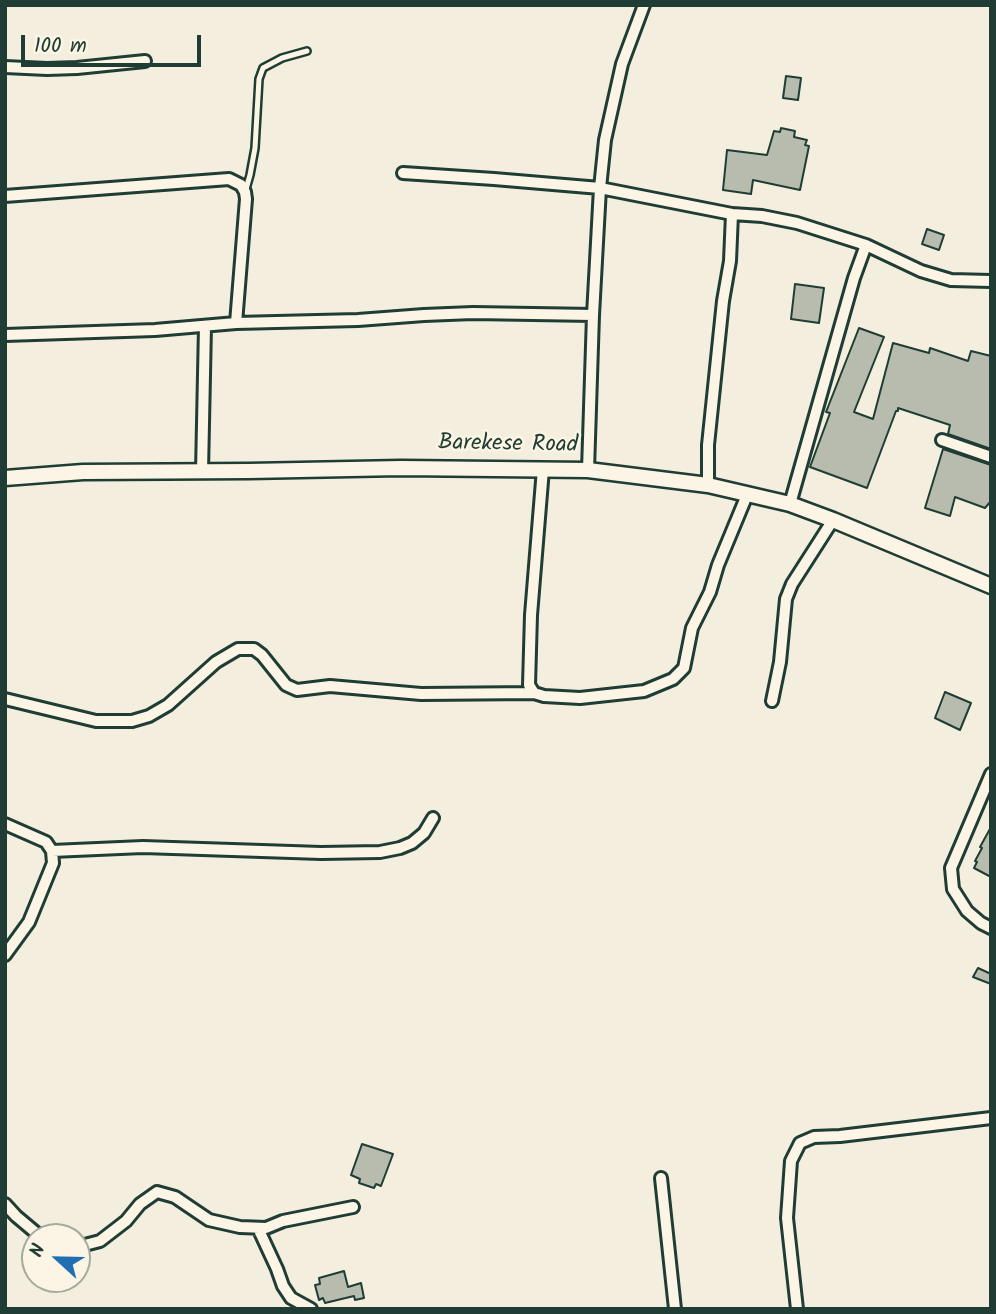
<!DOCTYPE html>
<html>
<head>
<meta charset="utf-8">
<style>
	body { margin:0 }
	#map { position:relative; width:996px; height:1314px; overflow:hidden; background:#f3eede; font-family:Kalam,sans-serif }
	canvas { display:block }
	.frame { position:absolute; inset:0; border:7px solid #1f3d34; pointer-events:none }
	.north { position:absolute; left:21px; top:1223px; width:70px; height:70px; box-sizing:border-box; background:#fcf5e5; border:2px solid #a4ab9e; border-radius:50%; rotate:292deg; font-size:19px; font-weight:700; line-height:28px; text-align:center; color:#1f3d34 }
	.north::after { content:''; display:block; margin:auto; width:24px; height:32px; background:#1f6fb2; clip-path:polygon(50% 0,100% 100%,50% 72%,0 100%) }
	.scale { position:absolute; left:21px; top:35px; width:180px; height:32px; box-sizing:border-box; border:4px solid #1f3d34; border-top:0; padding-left:9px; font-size:21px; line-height:24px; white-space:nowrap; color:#1f3d34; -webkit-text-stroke:5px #fcf5e5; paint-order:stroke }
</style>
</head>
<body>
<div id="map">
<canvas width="996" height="1314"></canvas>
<div class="frame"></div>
<div class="north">N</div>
<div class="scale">100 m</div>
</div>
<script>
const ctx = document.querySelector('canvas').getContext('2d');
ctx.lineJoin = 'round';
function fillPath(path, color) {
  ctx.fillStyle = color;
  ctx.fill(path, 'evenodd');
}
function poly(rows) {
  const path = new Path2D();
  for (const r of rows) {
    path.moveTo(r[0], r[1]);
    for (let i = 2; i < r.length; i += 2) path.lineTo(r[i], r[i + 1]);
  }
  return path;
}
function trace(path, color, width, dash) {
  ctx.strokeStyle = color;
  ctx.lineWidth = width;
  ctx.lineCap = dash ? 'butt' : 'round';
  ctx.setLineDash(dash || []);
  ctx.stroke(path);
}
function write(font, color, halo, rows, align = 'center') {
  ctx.font = font + ' Kalam,sans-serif';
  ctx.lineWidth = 5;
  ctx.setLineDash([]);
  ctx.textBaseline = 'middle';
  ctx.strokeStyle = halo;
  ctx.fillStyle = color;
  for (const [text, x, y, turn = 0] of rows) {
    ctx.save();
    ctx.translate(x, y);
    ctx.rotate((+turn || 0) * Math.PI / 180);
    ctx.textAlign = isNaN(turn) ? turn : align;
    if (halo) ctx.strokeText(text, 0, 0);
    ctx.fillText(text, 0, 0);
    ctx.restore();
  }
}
const building = poly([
	[786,76,801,78,798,100,783,98,786,76],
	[781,128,795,131,794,137,807,140,805,145,809,146,800,190,753,180,751,194,723,190,727,150,767,155,774,131,780,132,781,128],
	[927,229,944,235,939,250,922,244,927,229],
	[795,284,824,288,819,323,791,319,795,284],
	[859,328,884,337,854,412,873,419,893,343,929,353,930,348,968,361,971,351,991,356,991,449,948,434,950,425,898,408,898,411,896,411,867,488,810,467,830,413,826,412,859,328],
	[943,449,991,465,991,501,985,508,955,497,950,516,925,508,943,449],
	[945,692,971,703,960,730,935,718,945,692],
	[991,827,991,877,974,868,977,862,975,861,982,848,980,847,991,827],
	[978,968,991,974,991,984,973,977,978,968],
	[362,1144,393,1154,381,1186,376,1184,374,1188,359,1183,360,1179,351,1175,362,1144],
	[344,1271,348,1287,361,1283,364,1298,355,1300,354,1296,325,1303,323,1298,319,1300,315,1285,320,1284,319,1278,344,1271]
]);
fillPath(building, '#b8bcae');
trace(building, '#1f3d34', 2);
const lane = poly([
	[246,189,250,175,255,148,259,79,263,68,282,58,307,51]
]);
const street = poly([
	[5,67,47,69,77,68,145,61],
	[403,173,494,179,600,188,732,214,762,216,797,223,866,245,921,271,951,280,991,281],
	[5,196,229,179,241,185,245,192,246,199,236,323],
	[5,335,155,330,236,323,358,320,424,315,473,313,593,315],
	[942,440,991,457],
	[543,469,531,615,529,685,534,693,544,696,580,698,644,691,673,679,684,668,692,628,710,592,718,565,747,495],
	[588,470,593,315,600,188,605,140,622,64,644,5],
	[202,472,205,326],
	[708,485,708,445,723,301,730,261,732,214],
	[790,504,854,278,866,245],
	[5,699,96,721,132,721,149,716,168,705,216,662,238,649,254,649,262,655,286,685,297,690,330,686,421,694,534,693],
	[772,701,780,662,786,599,792,584,833,520],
	[991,774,951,868,953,889,967,911,981,923,991,928],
	[5,824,46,842,52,851,53,863,29,922,5,955],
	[52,851,143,847,321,853,380,852,400,848,412,843,424,833,433,818],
	[661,1178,675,1309],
	[5,1204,16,1216,41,1237],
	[258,1228,277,1269,283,1286,291,1298,311,1309],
	[77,1247,100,1241,126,1221,140,1204,157,1192,175,1197,209,1220,240,1227,266,1228,283,1221,353,1207],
	[797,1309,787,1218,791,1161,800,1143,814,1137,840,1136,991,1118]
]);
const secondary = poly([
	[5,478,83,472,249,471,401,468,588,470,708,485,790,504,833,520,991,586]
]);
trace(lane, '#1f3d34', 10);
trace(street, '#1f3d34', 16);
trace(secondary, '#1f3d34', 19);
trace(lane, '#fcf5e5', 5);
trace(street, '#fcf5e5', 10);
trace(secondary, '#fcf5e5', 14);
write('23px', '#1f3d34', '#fcf5e5', [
	["Barekese Road",508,446,1]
]);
</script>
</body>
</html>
